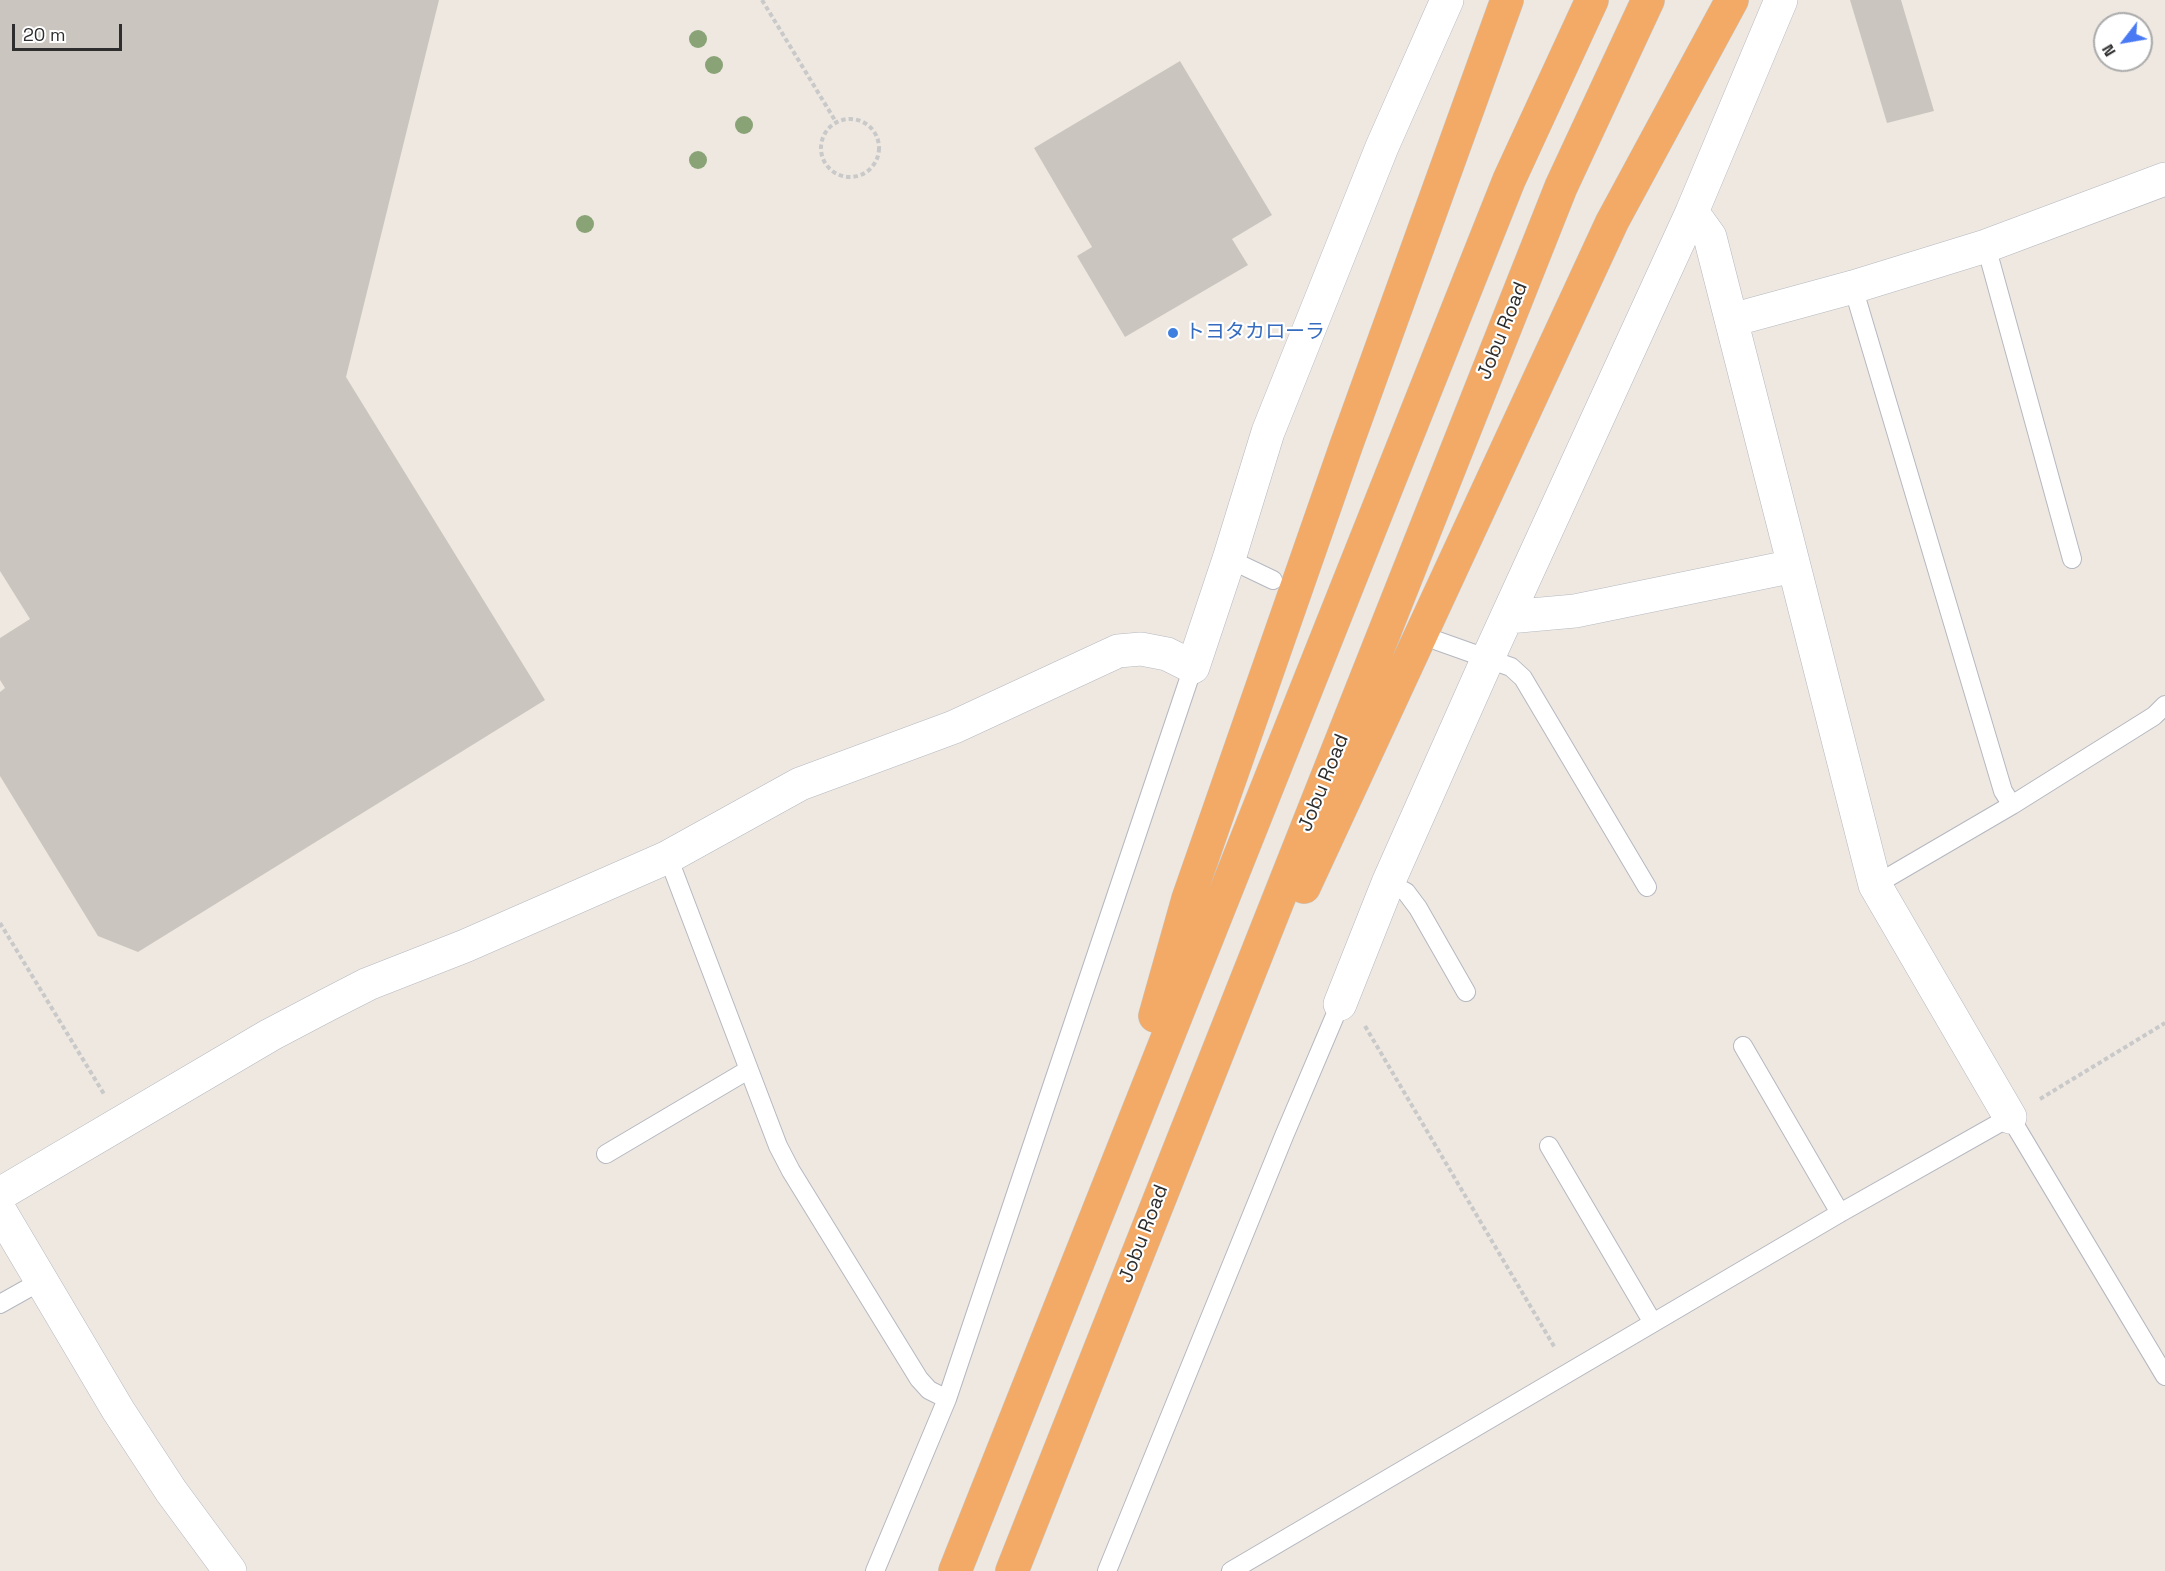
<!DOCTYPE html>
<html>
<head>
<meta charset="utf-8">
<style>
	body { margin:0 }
	#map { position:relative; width:2165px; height:1571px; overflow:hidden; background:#eee8e1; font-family:"Space Grotesk",sans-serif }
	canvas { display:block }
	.north { position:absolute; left:2093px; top:12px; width:60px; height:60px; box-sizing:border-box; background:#fff; border:2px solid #ababab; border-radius:50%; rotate:239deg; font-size:16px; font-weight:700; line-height:24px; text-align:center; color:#2e2e2e }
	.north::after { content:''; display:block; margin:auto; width:21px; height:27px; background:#497af4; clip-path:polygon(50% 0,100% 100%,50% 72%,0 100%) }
	.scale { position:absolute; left:12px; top:24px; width:110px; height:27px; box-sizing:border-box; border:3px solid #2e2e2e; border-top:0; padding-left:8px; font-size:18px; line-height:21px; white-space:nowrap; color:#2e2e2e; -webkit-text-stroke:4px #fff; paint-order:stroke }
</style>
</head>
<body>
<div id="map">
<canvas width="2165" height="1571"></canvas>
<div class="north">N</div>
<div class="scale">20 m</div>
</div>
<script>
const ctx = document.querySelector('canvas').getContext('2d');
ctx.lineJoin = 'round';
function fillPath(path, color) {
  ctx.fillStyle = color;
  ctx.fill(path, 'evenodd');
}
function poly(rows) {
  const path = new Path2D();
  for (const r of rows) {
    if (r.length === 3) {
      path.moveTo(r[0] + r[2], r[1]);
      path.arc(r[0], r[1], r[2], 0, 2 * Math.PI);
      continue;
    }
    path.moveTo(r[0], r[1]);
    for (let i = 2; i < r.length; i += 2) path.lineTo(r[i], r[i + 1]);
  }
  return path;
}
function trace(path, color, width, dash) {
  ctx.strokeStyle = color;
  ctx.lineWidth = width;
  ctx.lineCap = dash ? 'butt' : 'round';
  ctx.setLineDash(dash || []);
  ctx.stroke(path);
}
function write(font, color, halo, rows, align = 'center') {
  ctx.font = font + ' "Space Grotesk","Noto Sans JP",sans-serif';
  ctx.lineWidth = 4.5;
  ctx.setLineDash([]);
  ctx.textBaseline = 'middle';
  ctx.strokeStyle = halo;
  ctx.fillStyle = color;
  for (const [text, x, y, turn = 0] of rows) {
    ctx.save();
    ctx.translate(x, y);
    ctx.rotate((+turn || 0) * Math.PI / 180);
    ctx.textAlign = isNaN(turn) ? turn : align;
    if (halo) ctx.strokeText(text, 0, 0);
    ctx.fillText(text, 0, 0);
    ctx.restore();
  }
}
fillPath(poly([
	[0,0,439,0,346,377,545,700,138,952,98,936,0,776,0,692,5,688,0,680,0,638,30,619,0,571],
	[1850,0,1901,0,1934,111,1887,123],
	[1180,61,1272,215,1232,239,1248,265,1125,337,1077,256,1092,247,1034,148]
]), '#cac6bf');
const service = poly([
	[1986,246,2072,559],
	[1853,287,2003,791,2012,805],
	[1229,559,1273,580],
	[1435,640,1511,667,1523,678,1647,887],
	[668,857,778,1146,791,1171,919,1379,929,1390,947,1399],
	[1388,883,1406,892,1418,908,1466,992],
	[1875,885,2012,805,2154,716,2165,705],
	[1743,1046,1840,1213],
	[1549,1146,1653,1323],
	[606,1154,748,1070],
	[0,1304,41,1281],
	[875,1571,947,1399,1193,667],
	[1107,1571,1284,1136,1340,1004],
	[1231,1571,1840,1213,2010,1117,2165,1376]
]);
const minor = poly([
	[1692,212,1710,237,1794,566],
	[1732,320,1853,287,1986,246,2165,179],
	[1508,617,1575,611,1794,566,1875,885,2010,1117],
	[1340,1004,1388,883,1488,658,1692,212,1781,0]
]);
const tertiary = poly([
	[0,1194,270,1035,327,1005,368,984,465,946,668,857,800,784,954,727,1118,651,1141,649,1167,654,1193,667,1229,559,1268,432,1382,147,1447,0],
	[0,1211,118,1410,171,1491,230,1571]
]);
const trunk = poly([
	[1304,887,1612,222,1732,0],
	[1155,1016,1188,899,1346,446,1507,0],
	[955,1571,1509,180,1592,0],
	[1012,1571,1561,187,1648,0]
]);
trace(service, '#b5b8c0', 20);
trace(minor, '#b5b8c0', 34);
trace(tertiary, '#b5b8c0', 34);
trace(trunk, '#c9c9c9', 34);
trace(poly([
	[762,0,836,122],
	[850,148,29],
	[0,923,104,1094],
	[1365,1026,1555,1348],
	[2040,1099,2165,1023]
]), '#c9c9c9', 4, [4.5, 3]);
trace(service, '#fff', 18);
trace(minor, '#fff', 33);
trace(tertiary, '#fff', 33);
trace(trunk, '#f2aa66', 33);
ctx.fillStyle = '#89a376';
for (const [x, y] of [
	[698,39],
	[714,65],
	[744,125],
	[698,160],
	[585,224]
]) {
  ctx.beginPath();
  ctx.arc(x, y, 9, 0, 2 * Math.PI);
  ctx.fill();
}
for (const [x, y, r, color] of [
	[1173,333,6,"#3f7fe0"]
]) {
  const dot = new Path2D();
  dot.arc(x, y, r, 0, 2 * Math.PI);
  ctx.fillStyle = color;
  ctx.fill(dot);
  trace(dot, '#fff', 2);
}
write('20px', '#2e2e2e', '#fff', [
	["Jobu Road",1503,331,-68],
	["Jobu Road",1324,783,-68],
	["Jobu Road",1144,1234,-69]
]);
write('20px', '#366cbe', '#fff', [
	["トヨタカローラ",1185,333]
], 'left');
</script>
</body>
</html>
